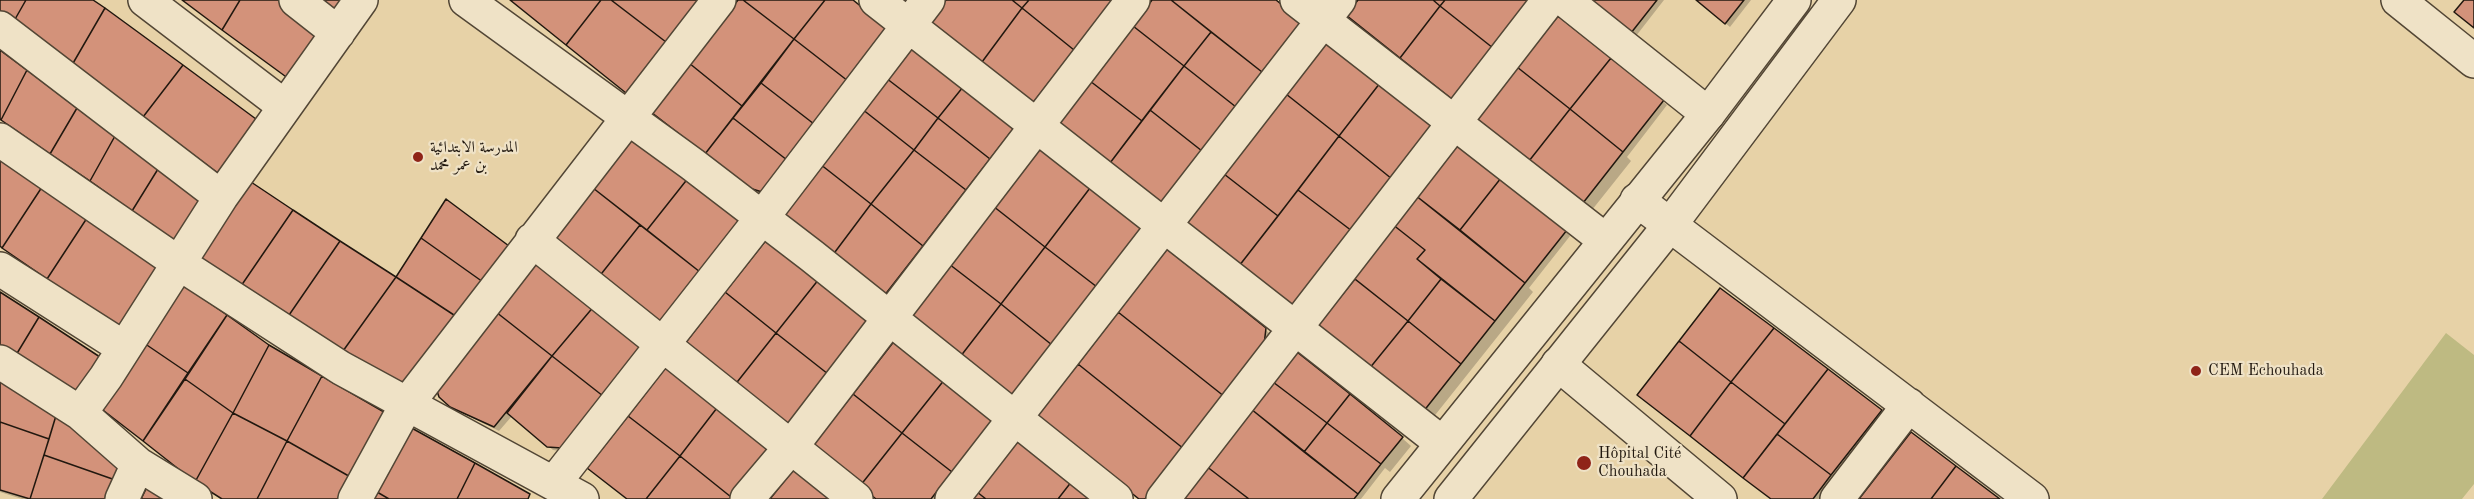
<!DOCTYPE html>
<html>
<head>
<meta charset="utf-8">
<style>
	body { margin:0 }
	canvas { display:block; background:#e7d2a7 }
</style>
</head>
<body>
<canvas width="2474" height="499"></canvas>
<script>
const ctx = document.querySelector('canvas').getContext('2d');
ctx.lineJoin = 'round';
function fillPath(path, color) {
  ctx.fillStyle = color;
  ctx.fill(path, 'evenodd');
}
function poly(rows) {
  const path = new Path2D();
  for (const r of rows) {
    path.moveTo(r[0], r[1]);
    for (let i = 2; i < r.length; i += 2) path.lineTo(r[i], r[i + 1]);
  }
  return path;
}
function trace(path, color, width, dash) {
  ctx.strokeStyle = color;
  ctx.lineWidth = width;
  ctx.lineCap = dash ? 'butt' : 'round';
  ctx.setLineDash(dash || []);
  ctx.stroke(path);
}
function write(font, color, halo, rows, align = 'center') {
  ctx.font = font + ' "Old Standard TT",Amiri,serif';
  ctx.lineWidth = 4.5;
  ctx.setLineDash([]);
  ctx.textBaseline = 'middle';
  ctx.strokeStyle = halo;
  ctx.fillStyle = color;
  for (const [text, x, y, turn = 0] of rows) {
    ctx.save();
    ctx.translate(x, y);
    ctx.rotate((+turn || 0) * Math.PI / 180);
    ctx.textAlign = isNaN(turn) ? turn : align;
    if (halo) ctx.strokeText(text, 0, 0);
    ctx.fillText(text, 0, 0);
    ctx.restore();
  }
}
fillPath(poly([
	[2446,333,2474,355,2474,484,2462,499,2322,499]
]), '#beba82');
fillPath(poly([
	[741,0,850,0,766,195,752,191,658,116],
	[1154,0,1273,0,1306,26,1207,154],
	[1591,0,1664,0,1636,36],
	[1697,0,1751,0,1730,27],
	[1558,18,1667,105,1627,157,1631,161,1592,210,1540,169],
	[1013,129,1017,133,889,299,782,214],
	[636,137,745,224,663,329,553,242],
	[1422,199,1566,232,1570,236,1529,288,1533,292,1432,419,1380,378],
	[538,261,643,345,566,452,553,450,512,416,499,431,456,410,445,401],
	[177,283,269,346,350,499,220,499,97,404],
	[1720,290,1885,415,1820,499,1772,499,1643,399],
	[1265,329,1270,334,1268,349,1152,499,1140,499],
	[0,376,119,499,22,499,0,492],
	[993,420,939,499,877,499],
	[1402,438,1411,446,1390,472,1385,468,1361,499,1182,499]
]), '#0003');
const building = poly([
	[0,0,26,0,14,21,0,11,0,0],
	[26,0,93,0,105,8,72,65,14,21,26,0],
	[182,0,240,0,222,30,182,0],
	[240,0,295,0,326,22,289,79,222,30,240,0],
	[323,0,341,0,335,9,323,0],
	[510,0,601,0,566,45,510,0],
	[601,0,611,0,666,42,626,93,566,45,601,0],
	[611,0,699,0,666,42,611,0],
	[738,0,743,0,794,39,742,106,689,63,738,0],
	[743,0,825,0,794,39,743,0],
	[825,0,853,0,889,29,848,81,794,39,825,0],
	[946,0,1012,0,1022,8,982,62,930,21,946,0],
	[1012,0,1029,0,1022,8,1012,0],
	[1029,0,1113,0,1074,50,1022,8,1029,0],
	[1152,0,1171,0,1211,32,1184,66,1133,26,1152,0],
	[1171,0,1276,0,1302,21,1262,72,1171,0],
	[1358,0,1433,0,1440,6,1400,58,1346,15,1358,0],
	[1433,0,1445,0,1440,6,1433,0],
	[1445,0,1530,0,1493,48,1440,6,1445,0],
	[1590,0,1657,0,1631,33,1590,0],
	[1696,0,1744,0,1725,24,1696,0],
	[2464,0,2474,0,2474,28,2454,12,2464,0],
	[1440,6,1493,48,1453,100,1400,58,1440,6],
	[105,8,183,65,143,117,72,65,105,8],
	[1022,8,1074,50,1033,103,982,62,1022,8],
	[1558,16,1611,58,1570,109,1517,67,1558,16],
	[1133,26,1184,66,1142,121,1090,81,1133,26],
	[1211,32,1262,72,1236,107,1184,66,1211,32],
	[794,39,848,81,814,124,761,83,794,39],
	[1327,41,1380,83,1339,136,1286,94,1327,41],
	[911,46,963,87,938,118,886,78,911,46],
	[0,50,27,70,1,120,0,119,0,50],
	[1611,58,1664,100,1623,152,1570,109,1611,58],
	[689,63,742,106,705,154,651,112,689,63],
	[183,65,260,122,223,177,143,117,183,65],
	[1184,66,1236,107,1202,151,1150,110,1184,66],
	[1517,67,1570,109,1529,161,1476,118,1517,67],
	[27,70,77,108,50,154,1,120,27,70],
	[886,78,938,118,914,150,862,109,886,78],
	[1090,81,1142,121,1110,163,1058,122,1090,81],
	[761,83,814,124,787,160,733,118,761,83],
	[1380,83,1434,125,1392,179,1339,136,1380,83],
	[963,87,1014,128,990,159,938,118,963,87],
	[1286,94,1339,136,1278,216,1224,174,1286,94],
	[77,108,115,136,90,181,50,154,77,108],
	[862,109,914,150,871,204,820,164,862,109],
	[1570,109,1623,152,1583,203,1529,161,1570,109],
	[1150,110,1202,151,1161,204,1110,163,1150,110],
	[733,118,787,160,762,192,746,187,705,154,733,118],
	[938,118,990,159,966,190,914,150,938,118],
	[635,135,689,177,647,230,593,188,635,135],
	[115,136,158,169,132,211,90,181,115,136],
	[1339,136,1392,179,1352,231,1298,190,1339,136],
	[1457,143,1501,178,1460,230,1415,195,1457,143],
	[1038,147,1090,188,1045,247,993,206,1038,147],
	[914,150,966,190,923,246,871,204,914,150],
	[0,158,42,187,2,248,0,246,0,158],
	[820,164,871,204,832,256,780,215,820,164],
	[158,169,206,204,179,244,132,211,158,169],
	[1224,174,1278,216,1239,266,1186,224,1224,174],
	[689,177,742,219,700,272,647,230,689,177],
	[245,178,293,210,241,286,194,254,245,178],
	[1501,178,1567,230,1525,283,1460,230,1501,178],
	[42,187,87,218,47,279,2,248,42,187],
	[593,188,640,225,598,278,551,242,593,188],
	[1090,188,1142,229,1097,287,1045,247,1090,188],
	[1298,190,1352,231,1292,308,1239,266,1298,190],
	[1415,195,1525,283,1495,321,1417,259,1425,250,1392,224,1415,195],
	[446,199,509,246,483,282,421,238,446,199],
	[871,204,923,246,884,296,832,256,871,204],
	[993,206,1045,247,1001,304,949,264,993,206],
	[293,210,340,241,287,318,241,286,293,210],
	[87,218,162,270,121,331,47,279,87,218],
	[1392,224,1425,250,1417,259,1441,279,1408,321,1351,276,1392,224],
	[640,225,700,272,658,326,598,278,640,225],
	[421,238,483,282,457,317,396,277,421,238],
	[767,239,819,279,776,333,725,292,767,239],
	[340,241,396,277,343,351,287,318,340,241],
	[1045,247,1097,287,1052,345,1001,304,1045,247],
	[1167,249,1266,328,1264,345,1225,397,1118,312,1167,249],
	[538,259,595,305,552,356,496,312,538,259],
	[949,264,1001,304,960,357,909,316,949,264],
	[396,277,457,317,404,388,343,351,396,277],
	[819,279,870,321,828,374,776,333,819,279],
	[1355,279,1408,321,1369,369,1316,327,1355,279],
	[1441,279,1495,321,1461,364,1408,321,1441,279],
	[176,280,227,315,188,373,138,339,176,280],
	[1720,288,1774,328,1731,382,1679,341,1720,288],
	[0,292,39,317,16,355,0,346,0,292],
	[725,292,776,333,734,386,683,346,725,292],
	[1001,304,1052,345,1011,398,960,357,1001,304],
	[595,305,644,343,603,396,552,356,595,305],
	[496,312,552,356,494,427,450,407,439,397,436,388,496,312],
	[1118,312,1225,397,1184,449,1078,364,1118,312],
	[227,315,269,345,233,413,185,379,227,315],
	[39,317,103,359,80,393,16,355,39,317],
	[1408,321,1461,364,1423,412,1369,369,1408,321],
	[1774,328,1828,369,1785,424,1731,382,1774,328],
	[776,333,828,374,786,427,734,386,776,333],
	[138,339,188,373,143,441,95,404,138,339],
	[895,340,945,379,902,433,853,394,895,340],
	[1679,341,1731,382,1690,436,1637,395,1679,341],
	[269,345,322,376,287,441,233,413,269,345],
	[1297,352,1350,394,1327,423,1273,382,1297,352],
	[552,356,603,396,562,448,547,447,507,413,552,356],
	[669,363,720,404,680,456,628,416,669,363],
	[1078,364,1184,449,1145,499,1139,499,1036,417,1078,364],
	[1828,369,1882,410,1831,475,1777,434,1828,369],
	[0,374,58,409,49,439,0,422,0,374],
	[322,376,384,412,354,479,287,441,322,376],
	[185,379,233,413,195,482,143,441,185,379],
	[945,379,994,419,952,472,902,433,945,379],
	[1273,382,1327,423,1304,452,1251,409,1273,382],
	[1731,382,1785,424,1743,478,1690,436,1731,382],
	[853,394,902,433,860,486,811,447,853,394],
	[1350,394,1403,437,1381,464,1327,423,1350,394],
	[720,404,772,445,731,497,680,456,720,404],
	[58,409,128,467,121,482,44,455,58,409],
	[1251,409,1358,494,1354,499,1249,499,1206,466,1251,409],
	[233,413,287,441,257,499,222,499,195,482,233,413],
	[628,416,680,456,646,499,627,499,587,468,628,416],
	[0,422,49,439,30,499,0,490,0,422],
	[1327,423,1381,464,1358,494,1304,452,1327,423],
	[408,426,475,463,457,499,389,499,377,492,408,426],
	[1911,432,1956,466,1931,499,1859,499,1911,432],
	[902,433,952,472,931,499,876,499,860,486,902,433],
	[1777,434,1831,475,1813,499,1771,499,1743,478,1777,434],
	[1019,439,1072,481,1058,499,986,499,977,492,1019,439],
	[287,441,354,479,345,499,257,499,287,441],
	[44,455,121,482,113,499,30,499,44,455],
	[680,456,731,497,730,499,646,499,680,456],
	[475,463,530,494,528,499,457,499,475,463],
	[797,465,840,499,770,499,797,465],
	[1206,466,1249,499,1180,499,1206,466],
	[1956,466,2000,499,1931,499,1956,466],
	[1072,481,1095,499,1058,499,1072,481],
	[147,487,166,499,141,499,147,487],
	[377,492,389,499,374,499,377,492],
	[977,492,986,499,972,499,977,492]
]);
fillPath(building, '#d3927a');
trace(building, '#21180f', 1.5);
const minor = poly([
	[145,0,284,106],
	[296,0,338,33],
	[466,0,692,164,812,256,1116,499],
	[876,0,1442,443],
	[1297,0,1605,240],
	[1565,0,1708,114],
	[2398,0,2474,61],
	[0,28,221,197],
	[0,140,177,262,341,368,582,499],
	[1637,200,2032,499],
	[532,240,856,499],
	[0,269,124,348],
	[0,362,80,413,138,464,195,499],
	[1558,364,1720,499],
	[80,413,106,377,221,197,361,0],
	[554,483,761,219,928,0],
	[122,499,138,464],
	[355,499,407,404,719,0],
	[747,499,791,447,1133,0],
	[952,499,1339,0],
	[1163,499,1549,0],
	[1837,499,1909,405]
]);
const tertiary = poly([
	[1398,499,1708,114,1794,0],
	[1451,499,1670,225,1839,0]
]);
trace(minor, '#524635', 36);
trace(tertiary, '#524635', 36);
trace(minor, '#efe2c6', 33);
trace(tertiary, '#efe2c6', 33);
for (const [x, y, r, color] of [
	[418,157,6,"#8f2418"],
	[2196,371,6,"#8f2418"],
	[1584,463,8,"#8f2418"]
]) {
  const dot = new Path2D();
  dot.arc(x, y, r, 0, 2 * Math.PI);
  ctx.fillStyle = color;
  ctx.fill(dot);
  trace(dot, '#efe2c6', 2);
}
write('16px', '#21180f', '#efe2c6', [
	["المدرسة الابتدائية",430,148],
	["بن عمر محمد",430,166],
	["CEM Echouhada",2208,371],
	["Hôpital Cité",1598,454],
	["Chouhada",1598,472]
], 'left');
</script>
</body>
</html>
